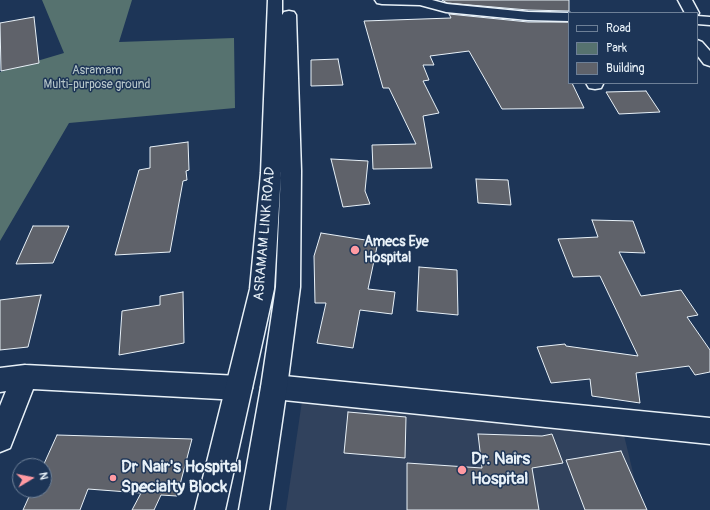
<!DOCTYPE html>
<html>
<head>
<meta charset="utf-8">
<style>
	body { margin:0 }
	#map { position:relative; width:710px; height:510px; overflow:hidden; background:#1d3557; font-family:Pangolin,sans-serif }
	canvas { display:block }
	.legend { position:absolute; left:568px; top:12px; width:130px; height:72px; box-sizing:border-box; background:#1d3557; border:1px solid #6e8097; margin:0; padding:5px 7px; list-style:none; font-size:12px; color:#e8f1f8 }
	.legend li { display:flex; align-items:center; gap:8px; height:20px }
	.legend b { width:20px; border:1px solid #6e8097 }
	.north { position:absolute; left:12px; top:458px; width:40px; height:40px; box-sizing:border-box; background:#1d3557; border:1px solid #6e8097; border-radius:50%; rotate:80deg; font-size:11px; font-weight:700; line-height:16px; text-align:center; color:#e8f1f8 }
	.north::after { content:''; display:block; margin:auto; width:14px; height:18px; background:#ff9aa2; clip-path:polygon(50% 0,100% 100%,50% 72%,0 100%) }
</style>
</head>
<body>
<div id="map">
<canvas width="710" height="510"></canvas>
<ul class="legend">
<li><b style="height:5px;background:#1d3557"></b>Road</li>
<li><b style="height:11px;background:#56726f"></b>Park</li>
<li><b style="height:11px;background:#5f626a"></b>Building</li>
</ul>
<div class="north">N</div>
</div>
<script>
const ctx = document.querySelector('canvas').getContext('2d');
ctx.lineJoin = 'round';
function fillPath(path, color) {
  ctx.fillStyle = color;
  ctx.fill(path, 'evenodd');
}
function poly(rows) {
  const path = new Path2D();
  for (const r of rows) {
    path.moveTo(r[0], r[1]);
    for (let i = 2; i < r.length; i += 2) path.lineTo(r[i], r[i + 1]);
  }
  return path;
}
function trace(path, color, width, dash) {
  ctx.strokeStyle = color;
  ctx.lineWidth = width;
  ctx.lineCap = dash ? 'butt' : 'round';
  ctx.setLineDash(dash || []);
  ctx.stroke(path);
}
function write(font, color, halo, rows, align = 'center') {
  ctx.font = font + ' Pangolin,sans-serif';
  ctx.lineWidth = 3;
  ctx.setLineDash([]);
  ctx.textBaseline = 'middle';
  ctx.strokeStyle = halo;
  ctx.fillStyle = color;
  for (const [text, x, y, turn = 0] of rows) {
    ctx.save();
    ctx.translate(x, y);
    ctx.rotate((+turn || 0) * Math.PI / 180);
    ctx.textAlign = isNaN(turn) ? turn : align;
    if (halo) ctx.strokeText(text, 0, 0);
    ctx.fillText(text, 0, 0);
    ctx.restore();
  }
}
fillPath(poly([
	[302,401,623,431,642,510,286,510]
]), '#31425d');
fillPath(poly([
	[42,0,132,0,119,42,234,38,235,108,69,123,0,241,0,72,64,53]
]), '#56726f');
const building = poly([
	[442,0,569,0,569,11,528,10,447,3,442,0],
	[449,14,528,22,569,22,569,83,572,83,584,108,502,109,469,51,430,56,434,65,423,65,429,80,423,81,439,113,423,116,432,168,373,169,372,145,416,144,389,88,383,88,364,21,451,18,449,14],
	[34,17,39,63,1,71,0,23,34,17],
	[338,59,343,85,311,86,311,60,338,59],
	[646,91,660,112,619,114,606,92,646,91],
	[188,142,189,170,186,171,187,180,183,181,170,252,115,255,139,170,150,168,150,147,188,142],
	[331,159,368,161,365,191,370,204,343,207,331,159],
	[476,179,508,180,511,205,478,203,476,179],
	[592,220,633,221,645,253,619,252,641,296,681,290,698,315,687,317,710,350,710,372,695,375,689,366,636,373,640,403,592,396,590,379,551,383,537,347,565,344,566,346,638,356,600,276,573,277,558,239,598,237,592,220],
	[33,226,69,226,53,263,16,264,33,226],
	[321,233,378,242,368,289,395,292,392,314,360,310,353,348,317,343,326,303,315,303,314,256,321,233],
	[419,267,457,270,458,315,417,311,419,267],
	[183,292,184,343,119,355,122,311,160,305,160,296,183,292],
	[41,295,28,347,0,350,0,300,41,295],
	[348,412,406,417,405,458,344,453,348,412],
	[478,434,542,436,552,434,563,463,532,468,539,510,407,510,407,463,482,468,478,434],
	[57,435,192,439,177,496,161,495,154,510,132,510,141,493,88,489,80,510,23,510,32,490,44,490,43,466,57,435],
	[621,451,647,510,585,510,566,460,621,451]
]);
fillPath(building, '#5f626a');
trace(building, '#e8f1f8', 1);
const street = poly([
	[375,0,432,0,447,4,528,12,570,13,569,13,569,21,528,20,446,12,420,5,382,4,377,3,375,0],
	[678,0,692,0,699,13,697,16,710,17,710,25,697,24,697,13,685,13,678,0],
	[697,40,702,42,710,51,710,66,704,64,697,55,697,40],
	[586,83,603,83,603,84,601,88,595,89,589,88,586,83],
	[25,365,239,376,248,380,252,388,248,396,239,400,33,389,10,448,0,452,0,406,6,391,0,392,0,368,25,365],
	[274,375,710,418,710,444,274,399,265,395,261,387,265,379,274,375]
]);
const secondary = poly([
	[268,0,282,0,282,15,284,12,289,11,294,12,296,15,301,171,300,287,287,387,269,510,239,510,261,387,276,287,281,171,282,44,281,173,274,289,225,510,195,510,250,289,261,173,268,0]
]);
trace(street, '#e8f1f8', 3);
trace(secondary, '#e8f1f8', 3);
fillPath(street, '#1d3557');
fillPath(secondary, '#1d3557');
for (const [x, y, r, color] of [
	[355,250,5,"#ff9aa2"],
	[462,470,5,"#ff9aa2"],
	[113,478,4,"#ff9aa2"]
]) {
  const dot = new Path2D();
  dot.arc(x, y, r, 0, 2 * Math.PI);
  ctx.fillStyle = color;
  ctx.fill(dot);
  trace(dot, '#1d3557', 1.5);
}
write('12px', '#b5c5c8', '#1d3557', [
	["Asramam",97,71],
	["Multi-purpose ground",97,85]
]);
write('14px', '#e8f1f8', '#1d3557', [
	["ASRAMAM LINK ROAD",265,234,-85]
]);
write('bold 14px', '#e8f1f8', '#1d3557', [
	["Amecs Eye",364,242],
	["Hospital",364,258]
], 'left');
write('bold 17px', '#e8f1f8', '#1d3557', [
	["Dr. Nairs",471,460],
	["Hospital",471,480],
	["Dr Nair's Hospital",121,468],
	["Specialty Block",121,488]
], 'left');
</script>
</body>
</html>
